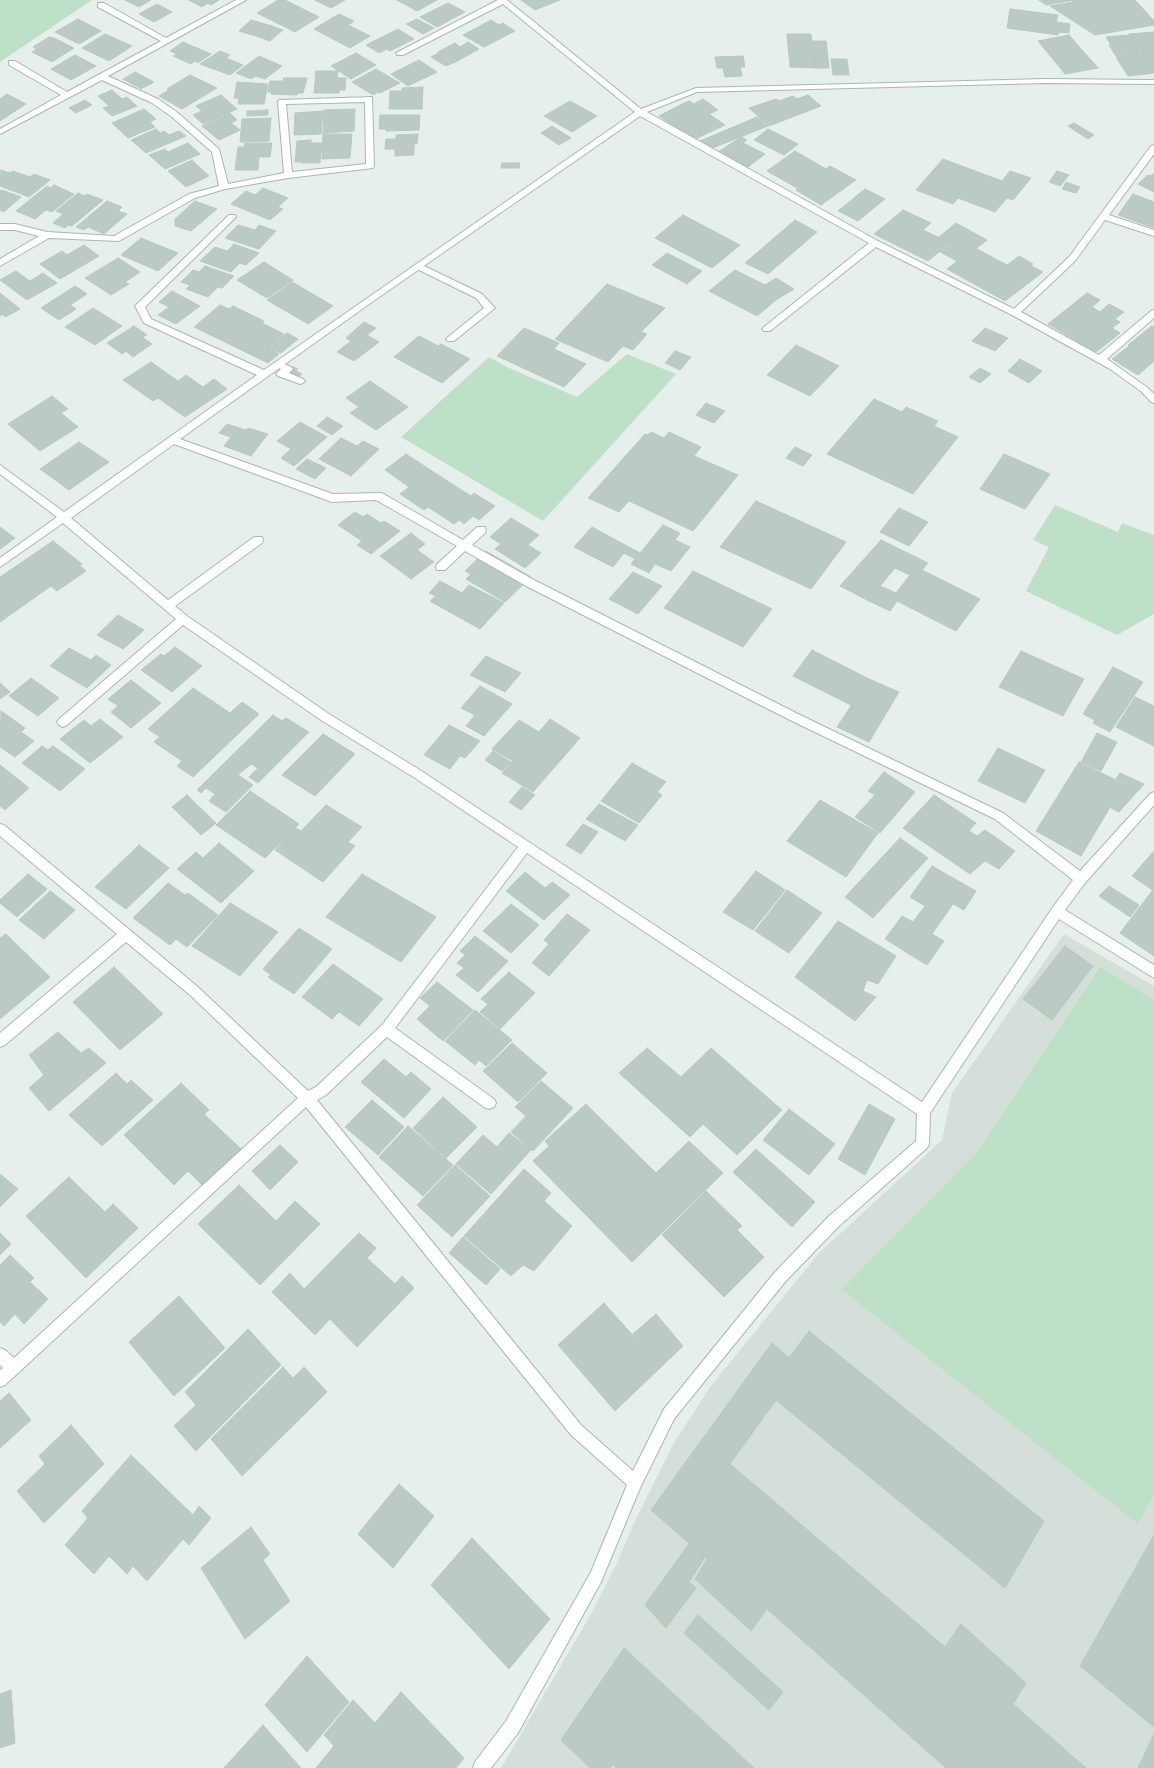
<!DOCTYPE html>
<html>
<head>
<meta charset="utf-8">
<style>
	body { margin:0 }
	canvas { display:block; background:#e6efeb }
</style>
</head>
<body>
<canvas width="1154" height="1768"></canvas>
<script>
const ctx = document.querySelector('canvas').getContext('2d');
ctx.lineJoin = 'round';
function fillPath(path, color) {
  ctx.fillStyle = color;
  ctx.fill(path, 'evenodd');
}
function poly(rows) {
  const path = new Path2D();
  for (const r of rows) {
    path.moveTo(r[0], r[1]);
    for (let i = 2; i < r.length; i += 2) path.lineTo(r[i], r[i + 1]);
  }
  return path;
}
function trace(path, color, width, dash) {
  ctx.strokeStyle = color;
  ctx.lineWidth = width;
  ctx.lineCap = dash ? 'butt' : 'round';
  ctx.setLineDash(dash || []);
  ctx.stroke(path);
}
fillPath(poly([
	[1064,934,1154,986,1154,1768,501,1768,591,1614,616,1565,633,1525,674,1443,710,1387,819,1253,942,1140,952,1093]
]), '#d4dfda');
fillPath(poly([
	[0,0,92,0,0,62],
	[627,354,676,374,543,521,401,437,489,357,509,368,577,397],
	[1055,505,1118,532,1122,523,1154,535,1154,614,1117,635,1026,591,1049,547,1033,540],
	[1100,967,1154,1000,1154,1495,1138,1524,841,1289,978,1151]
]), '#bfe0c8');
const building = poly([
	[125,0,151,0,139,7,125,0],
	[189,0,219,0,211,5,208,3,202,7,189,0],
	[278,0,285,0,319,17,295,32,257,13,278,0],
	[315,0,345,0,331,8,315,0],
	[397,0,437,0,417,11,397,0],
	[521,0,560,0,535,10,521,0],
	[1039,0,1074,0,1046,5,1039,0],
	[1077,0,1135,0,1154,21,1154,25,1095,35,1050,6,1073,2,1073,1,1077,0],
	[448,3,465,12,437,27,420,17,448,3],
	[157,4,172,12,154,22,139,14,157,4],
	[1010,9,1058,15,1056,22,1070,24,1069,33,1059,32,1058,35,1007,28,1010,9],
	[339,14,354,21,348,25,370,36,350,48,314,29,339,14],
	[78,19,101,31,79,44,55,32,78,19],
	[417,19,434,28,423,34,406,24,417,19],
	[251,20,272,26,259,37,239,31,251,20],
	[491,20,499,25,503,23,515,31,484,47,463,35,491,20],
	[272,26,283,30,270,41,259,37,272,26],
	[398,29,414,39,390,51,387,49,379,53,366,45,398,29],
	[1154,32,1154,54,1143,55,1129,34,1154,32],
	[105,34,132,46,109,61,82,48,105,34],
	[787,34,811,34,815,68,790,67,787,34],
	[1069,35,1098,68,1065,74,1038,41,1069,35],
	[1129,35,1142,55,1138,55,1140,58,1134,59,1131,54,1116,56,1109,45,1111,45,1106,37,1129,35],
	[49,37,54,38,74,48,52,62,32,52,37,49,33,47,49,37],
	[813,41,826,41,829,68,815,68,813,41],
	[183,42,211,54,198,63,195,61,191,64,173,56,177,54,170,51,183,42],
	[468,42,479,49,454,63,438,52,455,43,460,47,468,42],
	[220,51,230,55,226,58,243,65,230,75,200,64,220,51],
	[356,53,376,65,351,79,331,66,356,53],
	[438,53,453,63,446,66,431,57,438,53],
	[1154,54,1154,73,1128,76,1116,57,1131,55,1134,59,1141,58,1139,56,1154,54],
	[75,55,96,66,71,80,51,69,75,55],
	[259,56,282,66,265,79,256,76,251,79,236,73,259,56],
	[743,56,745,67,740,67,742,76,725,77,723,68,717,68,715,57,743,56],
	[831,59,847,59,849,75,833,75,831,59],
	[419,60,437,72,408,86,391,74,419,60],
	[376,69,400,83,380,93,378,92,373,95,352,82,376,69],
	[316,71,338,71,337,78,346,78,345,90,339,90,339,93,314,93,316,71],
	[135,72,154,82,141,89,123,79,135,72],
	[190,75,217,88,182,109,159,96,169,90,167,89,190,75],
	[284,78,307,78,303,93,297,93,297,95,271,94,272,92,268,92,270,81,283,81,284,78],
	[237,82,268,84,264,104,238,104,239,98,234,98,237,82],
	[423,87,422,109,389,109,390,91,402,91,402,88,423,87],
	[112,90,122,99,127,97,137,106,112,116,103,108,109,106,98,96,112,90],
	[7,94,26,104,0,121,0,99,7,94],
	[221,95,237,109,203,124,193,115,202,111,196,106,221,95],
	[808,95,821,106,769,126,749,108,776,99,779,101,793,96,797,99,808,95],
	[703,99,718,110,709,114,725,125,693,140,659,116,684,103,690,101,694,104,703,99],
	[85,100,92,105,76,113,69,108,85,100],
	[570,101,597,116,572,132,544,116,570,101],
	[144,109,156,119,150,122,155,127,128,138,112,123,144,109],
	[355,109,354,131,323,133,324,110,355,109],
	[268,110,268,115,247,116,247,111,268,110],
	[323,111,321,134,294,135,295,113,323,111],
	[230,113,237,120,231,123,240,130,219,140,202,126,230,113],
	[380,115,420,115,419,130,386,131,386,129,379,129,380,115],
	[757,117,768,126,710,149,700,141,757,117],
	[271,118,269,141,240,142,242,119,271,118],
	[1074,123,1094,135,1088,139,1068,126,1074,123],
	[552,126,571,138,559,145,541,133,552,126],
	[156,129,160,133,164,131,169,135,179,131,186,136,146,153,131,140,156,129],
	[768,129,798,144,784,155,754,140,768,129],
	[323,134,352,134,350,158,322,159,323,134],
	[418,134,417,144,414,144,414,155,395,156,395,149,385,149,386,139,396,139,396,135,418,134],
	[741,137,747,140,743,143,765,154,748,167,718,152,741,137],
	[311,140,311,143,322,143,320,163,302,163,302,162,295,162,297,141,311,140],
	[188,143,200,154,165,169,149,155,165,149,168,152,188,143],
	[245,143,272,143,270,157,259,157,258,170,235,170,238,147,244,147,245,143],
	[795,151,826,169,830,166,856,180,821,205,796,190,799,189,767,171,795,151],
	[943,159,1002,181,1010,171,1031,178,1013,200,1007,198,995,212,958,198,953,204,916,190,943,159],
	[192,160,209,176,186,187,168,171,192,160],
	[502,163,520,163,519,168,501,168,502,163],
	[1,170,10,173,13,171,30,177,34,174,50,180,29,197,0,186,1,170],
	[1057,171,1069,175,1060,186,1049,182,1057,171],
	[1154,173,1154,192,1138,184,1148,175,1151,176,1154,173],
	[1066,182,1080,187,1076,193,1062,189,1066,182],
	[54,185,74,194,52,212,46,210,35,219,16,211,47,186,51,188,54,185],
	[263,188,288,198,278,207,283,209,270,220,231,204,246,191,255,195,263,188],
	[865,189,885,199,858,221,838,211,865,189],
	[2,190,21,197,4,212,0,210,0,191,2,190],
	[78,193,85,196,87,194,103,200,72,226,68,225,65,228,53,223,63,214,56,211,78,193],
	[1133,194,1154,202,1154,228,1118,215,1133,194],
	[107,201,122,207,118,211,127,214,104,234,88,227,84,230,76,227,107,201],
	[195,201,217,209,191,231,175,226,175,219,195,201],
	[903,210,931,223,923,230,950,243,928,261,874,234,903,210],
	[683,215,740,245,712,268,655,238,683,215],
	[795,220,817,232,768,274,745,263,795,220],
	[956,223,987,240,969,254,939,237,956,223],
	[238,225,255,230,259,225,276,231,259,249,225,238,238,225],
	[141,238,178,253,158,271,121,255,141,238],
	[234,244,259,253,246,265,240,263,231,272,200,261,215,247,227,251,234,244],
	[951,244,970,254,977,249,1007,265,1019,256,1033,264,1031,266,1043,272,1005,301,947,269,957,261,940,252,951,244],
	[84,245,99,256,60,279,40,264,62,251,67,255,84,245],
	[667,253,702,271,687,284,652,265,667,253],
	[118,258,140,272,125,282,129,284,111,295,85,278,118,258],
	[264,262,293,280,267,298,237,280,264,262],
	[205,266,234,276,222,288,218,287,208,297,186,289,190,285,181,282,193,270,199,272,205,266],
	[735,270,765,285,776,278,794,289,776,300,757,316,709,291,735,270],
	[16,271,30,281,43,273,57,283,27,300,0,280,16,271],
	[292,282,333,306,308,324,267,300,292,282],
	[607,284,665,308,641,332,647,334,633,350,623,346,608,362,555,339,607,284],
	[75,286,87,294,70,305,76,309,59,320,41,308,75,286],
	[172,291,200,306,176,324,158,315,169,307,159,302,172,291],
	[0,293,20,309,5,317,3,314,0,316,0,293],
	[1087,293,1100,300,1092,307,1100,312,1109,304,1124,312,1115,319,1120,322,1112,328,1120,333,1096,352,1048,324,1087,293],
	[220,305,229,309,233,306,264,321,262,323,284,334,268,348,279,354,268,363,194,327,220,305],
	[93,308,122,326,95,345,65,327,93,308],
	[364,322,376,328,367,335,379,342,354,361,337,352,351,341,346,338,364,322],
	[134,326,147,335,142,337,152,344,133,357,126,351,122,354,107,343,134,326],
	[1152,326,1154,327,1154,360,1128,345,1152,326],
	[524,328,559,343,554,349,586,364,564,387,497,356,524,328],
	[985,328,1008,338,995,351,972,341,985,328],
	[287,333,298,339,281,353,269,348,287,333],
	[419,336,438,346,441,344,470,359,442,383,394,357,419,336],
	[796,345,839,366,810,396,767,375,796,345],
	[1129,346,1154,361,1138,375,1112,359,1129,346],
	[675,351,691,357,680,370,665,363,675,351],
	[1020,359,1042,371,1029,383,1008,371,1020,359],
	[151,362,178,381,186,375,203,387,214,379,227,389,185,417,158,398,153,401,123,380,151,362],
	[293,367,298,369,296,371,302,374,299,377,293,374,290,377,284,375,293,367],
	[980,368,991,374,980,383,969,377,980,368],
	[370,381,408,407,376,430,350,413,359,407,346,398,370,381],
	[52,396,68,409,61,413,78,427,40,451,8,424,52,396],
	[874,399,902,412,906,407,938,421,934,426,958,437,913,494,827,454,874,399],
	[706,403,725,411,714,423,696,415,706,403],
	[327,417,343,426,332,435,317,426,327,417],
	[300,422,327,437,294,466,281,458,291,449,277,441,300,422],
	[227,424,246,430,248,428,268,434,251,456,224,446,231,437,219,433,227,424],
	[651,432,664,438,669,432,701,447,694,456,738,475,693,531,629,501,619,512,588,498,645,434,648,435,651,432],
	[341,438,357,446,363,441,379,449,351,476,319,459,341,438],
	[79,442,109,462,69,490,40,469,79,442],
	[795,447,812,455,803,466,786,458,795,447],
	[406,454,455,486,424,510,400,494,409,487,385,470,406,454],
	[1004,454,1050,474,1025,509,980,489,1004,454],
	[307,459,326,468,315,479,296,469,307,459],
	[455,486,471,496,474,493,495,506,479,520,473,516,464,524,459,520,454,524,428,507,455,486],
	[756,501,846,542,811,589,720,547,756,501],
	[899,508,928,522,909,546,880,532,899,508],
	[355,512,363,517,367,514,381,523,384,521,400,531,371,554,357,545,362,541,338,525,355,512],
	[511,518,539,535,528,545,541,553,525,568,495,549,501,544,490,537,511,518],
	[663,525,680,533,675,540,690,547,671,571,655,564,649,573,631,564,635,559,624,553,613,567,574,547,592,527,640,553,663,525],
	[0,527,15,538,0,549,0,527],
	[411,533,425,544,417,550,434,562,411,579,380,556,411,533],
	[881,540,928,563,922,570,980,599,956,631,897,601,890,611,867,600,840,586,881,540],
	[895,568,910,575,896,593,880,586,895,568],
	[53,541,82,564,80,566,86,571,57,591,51,586,0,622,0,577,53,541],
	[486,551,531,577,505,602,466,579,471,574,465,571,486,551],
	[693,571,772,609,743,647,664,608,693,571],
	[633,572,662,586,638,614,609,599,633,572],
	[440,581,462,593,469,585,504,603,480,629,430,601,436,596,429,593,440,581],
	[118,615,144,630,123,649,97,635,118,615],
	[175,647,202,666,172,692,141,670,161,654,164,656,175,647],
	[69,648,91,660,96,655,111,665,87,688,50,666,69,648],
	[812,650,869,679,851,705,793,676,812,650],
	[1021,651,1084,679,1063,716,999,687,1021,651],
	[486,656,521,673,505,692,470,675,486,656],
	[1113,667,1143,682,1110,732,1093,723,1095,720,1083,714,1113,667],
	[31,678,59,698,38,716,9,696,31,678],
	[869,679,899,692,869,742,837,727,869,679],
	[131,680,161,703,131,728,111,712,118,706,108,699,131,680],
	[0,683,10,692,0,699,0,683],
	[480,686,512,704,484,736,466,726,475,715,461,708,480,686],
	[193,688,230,713,242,702,259,714,193,777,177,766,182,761,154,742,160,737,148,729,193,688],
	[1135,697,1154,706,1154,746,1116,727,1135,697],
	[1,711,25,728,21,732,34,741,15,757,0,747,1,711],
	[273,715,282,721,286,718,309,732,258,783,249,777,258,768,251,764,238,775,253,785,226,812,209,801,215,794,206,788,201,793,197,790,273,715],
	[100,719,123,737,90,763,60,739,84,720,91,726,100,719],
	[550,719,580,738,533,792,502,773,513,761,492,749,519,720,539,732,550,719],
	[449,725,480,741,465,758,460,756,450,769,424,755,449,725],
	[1097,733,1117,742,1101,771,1081,762,1097,733],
	[323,734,355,754,315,796,282,775,323,734],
	[42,746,48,750,53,746,85,769,60,791,22,763,42,746],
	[998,748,1045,770,1025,803,978,781,998,748],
	[493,751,511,762,502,771,485,760,493,751],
	[1079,762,1124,784,1081,856,1036,831,1079,762],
	[632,763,666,782,657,792,662,795,639,823,601,801,632,763],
	[0,765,29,788,5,810,0,806,0,765],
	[884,772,915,792,880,833,855,817,875,795,868,791,884,772],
	[1120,773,1144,784,1119,812,1111,808,1125,783,1116,779,1120,773],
	[522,787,535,795,521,810,509,802,522,787],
	[250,791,299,824,265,858,216,825,250,791],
	[187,795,216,823,201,835,172,807,187,795],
	[934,795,976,823,969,831,977,836,985,830,1015,851,999,869,985,861,970,874,903,828,934,795],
	[820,800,878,833,846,877,787,841,820,800],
	[599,804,638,825,625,841,586,819,599,804],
	[326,805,362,827,348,842,355,846,323,882,275,850,295,828,301,831,326,805],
	[583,824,598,832,581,854,566,845,583,824],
	[900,838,928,858,873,918,845,897,900,838],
	[219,843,254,871,221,903,177,869,196,852,203,858,219,843],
	[139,845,169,868,126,909,95,887,139,845],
	[1154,851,1154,891,1132,876,1154,851],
	[932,866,976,891,964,910,953,904,932,934,944,941,927,965,885,939,902,916,913,922,925,906,910,897,932,866],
	[756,871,785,890,753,930,723,912,756,871],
	[525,872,545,888,552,882,570,895,544,920,506,891,525,872],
	[28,874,47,889,17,917,0,903,0,900,28,874],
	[362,874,436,917,401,962,326,917,362,874],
	[168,883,185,895,188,893,218,915,187,947,176,939,170,945,133,918,168,883],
	[1109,886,1139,905,1130,917,1099,896,1109,886],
	[787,890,822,913,789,953,755,931,787,890],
	[50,891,75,910,44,939,19,920,50,891],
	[1152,891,1154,892,1154,956,1120,933,1152,891],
	[230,903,278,932,240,976,192,946,230,903],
	[511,904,539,925,511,953,483,931,511,904],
	[567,914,590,930,549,976,532,963,549,944,544,940,567,914],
	[838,921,896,956,878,984,867,980,863,991,876,997,855,1021,795,977,838,921],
	[299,928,332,949,294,994,268,977,271,975,263,969,299,928],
	[6,934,50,977,0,1019,0,938,6,934],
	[475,936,508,961,478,992,456,975,464,968,457,963,465,955,460,951,475,936],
	[1065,946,1093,966,1052,1020,1023,999,1065,946],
	[333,964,383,999,359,1026,339,1012,332,1019,302,997,333,964],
	[114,967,163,1014,120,1050,73,1002,114,967],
	[509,972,535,993,500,1029,480,1012,488,1004,481,999,509,972],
	[437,982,473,1010,443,1041,417,1019,430,1006,420,998,437,982],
	[475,1010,512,1040,486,1066,479,1060,475,1065,445,1041,475,1010],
	[58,1032,81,1053,89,1048,106,1063,49,1111,29,1088,44,1075,29,1055,58,1032],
	[512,1043,547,1073,518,1102,483,1071,512,1043],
	[647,1048,681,1077,711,1048,782,1110,737,1155,703,1124,690,1137,619,1073,647,1048],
	[384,1059,406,1077,411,1072,431,1089,404,1118,361,1082,384,1059],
	[116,1073,127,1084,131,1080,153,1100,102,1146,69,1115,116,1073],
	[541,1081,573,1108,533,1151,511,1132,526,1116,515,1107,541,1081],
	[181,1083,209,1110,204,1114,242,1150,204,1187,188,1171,174,1185,124,1135,181,1083],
	[443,1097,477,1127,446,1158,413,1128,443,1097],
	[372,1100,404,1127,378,1155,345,1127,372,1100],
	[586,1104,656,1173,689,1141,723,1173,632,1262,533,1161,549,1146,545,1141,586,1104],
	[869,1104,895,1119,865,1175,838,1159,869,1104],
	[789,1109,835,1144,809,1175,763,1140,789,1109],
	[408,1126,453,1165,423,1196,379,1157,408,1126],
	[509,1133,531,1150,491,1194,456,1164,483,1135,497,1147,509,1133],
	[280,1145,298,1162,270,1190,252,1171,280,1145],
	[756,1149,815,1202,792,1227,733,1172,756,1149],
	[455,1165,490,1196,452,1237,417,1205,455,1165],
	[524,1169,551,1193,544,1201,572,1226,534,1271,523,1265,511,1276,464,1236,524,1169],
	[0,1174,18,1189,0,1207,0,1174],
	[69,1177,105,1212,113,1204,138,1228,86,1278,26,1216,69,1177],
	[239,1185,276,1221,295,1201,320,1224,260,1285,198,1224,239,1185],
	[706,1191,742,1226,737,1230,764,1257,724,1297,662,1235,706,1191],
	[0,1233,11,1244,0,1255,0,1233],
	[359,1233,376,1248,367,1258,395,1284,402,1276,414,1288,357,1347,330,1319,315,1335,272,1292,290,1273,304,1289,359,1233],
	[463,1237,500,1269,486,1285,449,1253,463,1237],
	[10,1255,34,1278,30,1282,48,1299,24,1324,15,1314,4,1326,0,1322,0,1265,10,1255],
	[179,1296,225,1348,174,1396,129,1342,179,1296],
	[604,1303,661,1367,615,1411,558,1345,604,1303],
	[656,1314,683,1346,661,1367,633,1334,656,1314],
	[248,1329,281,1365,196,1451,174,1426,196,1405,185,1392,248,1329],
	[809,1331,1044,1521,1005,1588,776,1400,730,1464,945,1647,961,1624,1026,1683,1013,1704,1086,1768,946,1768,767,1609,751,1631,695,1579,707,1559,651,1510,772,1343,789,1358,809,1331],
	[283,1367,293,1378,304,1367,327,1392,242,1476,211,1439,283,1367],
	[9,1393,31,1420,0,1448,0,1401,9,1393],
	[71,1425,104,1464,44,1523,17,1491,45,1464,39,1456,71,1425],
	[131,1455,193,1515,199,1506,211,1518,189,1545,183,1539,147,1581,133,1566,127,1574,109,1556,94,1574,65,1545,88,1518,82,1511,131,1455],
	[399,1484,434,1516,393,1568,358,1534,399,1484],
	[251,1527,270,1554,263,1560,290,1601,245,1639,201,1568,251,1527],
	[1154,1535,1154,1727,1080,1666,1154,1535],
	[472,1538,550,1619,509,1669,431,1585,472,1538],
	[689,1544,705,1557,689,1582,696,1588,666,1628,645,1605,689,1544],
	[698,1615,783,1692,769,1710,684,1633,698,1615],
	[624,1648,754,1768,616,1768,613,1765,610,1768,590,1768,561,1740,624,1648],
	[307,1656,349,1702,307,1752,265,1705,307,1656],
	[11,1690,15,1743,0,1748,0,1694,11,1690],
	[401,1692,464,1758,456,1768,316,1768,334,1746,324,1735,353,1700,375,1723,401,1692],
	[263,1725,301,1768,224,1768,263,1725],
	[1154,1734,1154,1768,1138,1768,1154,1734]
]);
fillPath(building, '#bbcac4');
trace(building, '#b8c9c2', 1);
const lane = poly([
	[418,263,482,294,495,308,454,341,448,341,446,339,448,337,484,308,476,298,415,268,414,266,418,263],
	[278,361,291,367,293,369,289,373,303,379,305,381,303,383,300,384,278,376,276,374,281,369,273,364,278,361]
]);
const street = poly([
	[236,0,246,0,108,76,158,99,178,113,219,149,228,184,284,173,278,102,279,100,372,97,374,166,373,168,288,178,225,189,195,198,119,241,49,238,0,266,0,259,39,236,15,230,0,230,0,224,15,224,47,232,114,236,189,194,219,186,212,152,172,117,152,103,102,80,0,134,0,129,61,95,9,65,9,61,15,61,67,92,161,41,98,7,98,3,104,3,166,38,236,0],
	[365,102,366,164,292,172,286,104,365,102],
	[498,0,507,0,641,109,696,88,1045,79,1154,80,1154,84,1045,83,697,92,647,112,878,241,1014,309,1069,257,1151,146,1154,145,1154,154,1109,215,1154,230,1154,236,1105,220,1075,261,1021,312,1099,355,1151,311,1154,310,1154,318,1107,359,1148,388,1154,394,1154,403,1151,402,1142,392,1110,369,1012,315,876,247,770,331,764,331,762,329,764,327,869,243,640,116,372,302,180,439,333,494,382,493,463,540,477,527,485,527,486,530,485,533,472,545,534,580,798,714,1003,813,1080,871,1150,794,1154,792,1154,805,1085,883,1065,910,1154,965,1154,978,1059,919,930,1113,929,1144,927,1148,838,1227,785,1282,674,1419,640,1488,601,1582,518,1733,491,1768,473,1768,475,1762,506,1721,591,1572,627,1485,571,1435,306,1107,5,1385,0,1387,0,1370,3,1368,0,1365,0,1348,5,1350,14,1358,298,1098,190,995,126,942,5,1045,0,1047,0,1033,117,934,0,836,0,824,4,825,198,987,308,1091,316,1087,382,1025,518,847,415,778,321,720,183,625,67,725,63,727,59,725,57,722,59,719,176,619,63,523,0,567,0,558,57,517,0,474,0,465,64,512,257,375,144,323,135,306,229,215,235,215,236,217,145,307,151,319,264,370,635,112,503,4,403,55,397,55,396,53,498,0],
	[174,444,332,502,376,500,457,546,437,564,436,567,437,570,445,570,465,551,526,586,790,720,995,819,1073,880,1053,907,922,1102,423,772,329,714,187,616,175,606,262,543,263,540,262,537,254,537,168,600,71,518,174,444],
	[527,853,917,1114,916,1141,828,1217,775,1272,664,1409,633,1471,581,1425,317,1100,326,1095,387,1037,484,1107,489,1109,494,1107,496,1103,494,1099,395,1028,527,853]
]);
trace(lane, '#a8b8b2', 2);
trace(street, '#a8b8b2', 2);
fillPath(lane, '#fff');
fillPath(street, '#fff');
</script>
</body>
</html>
